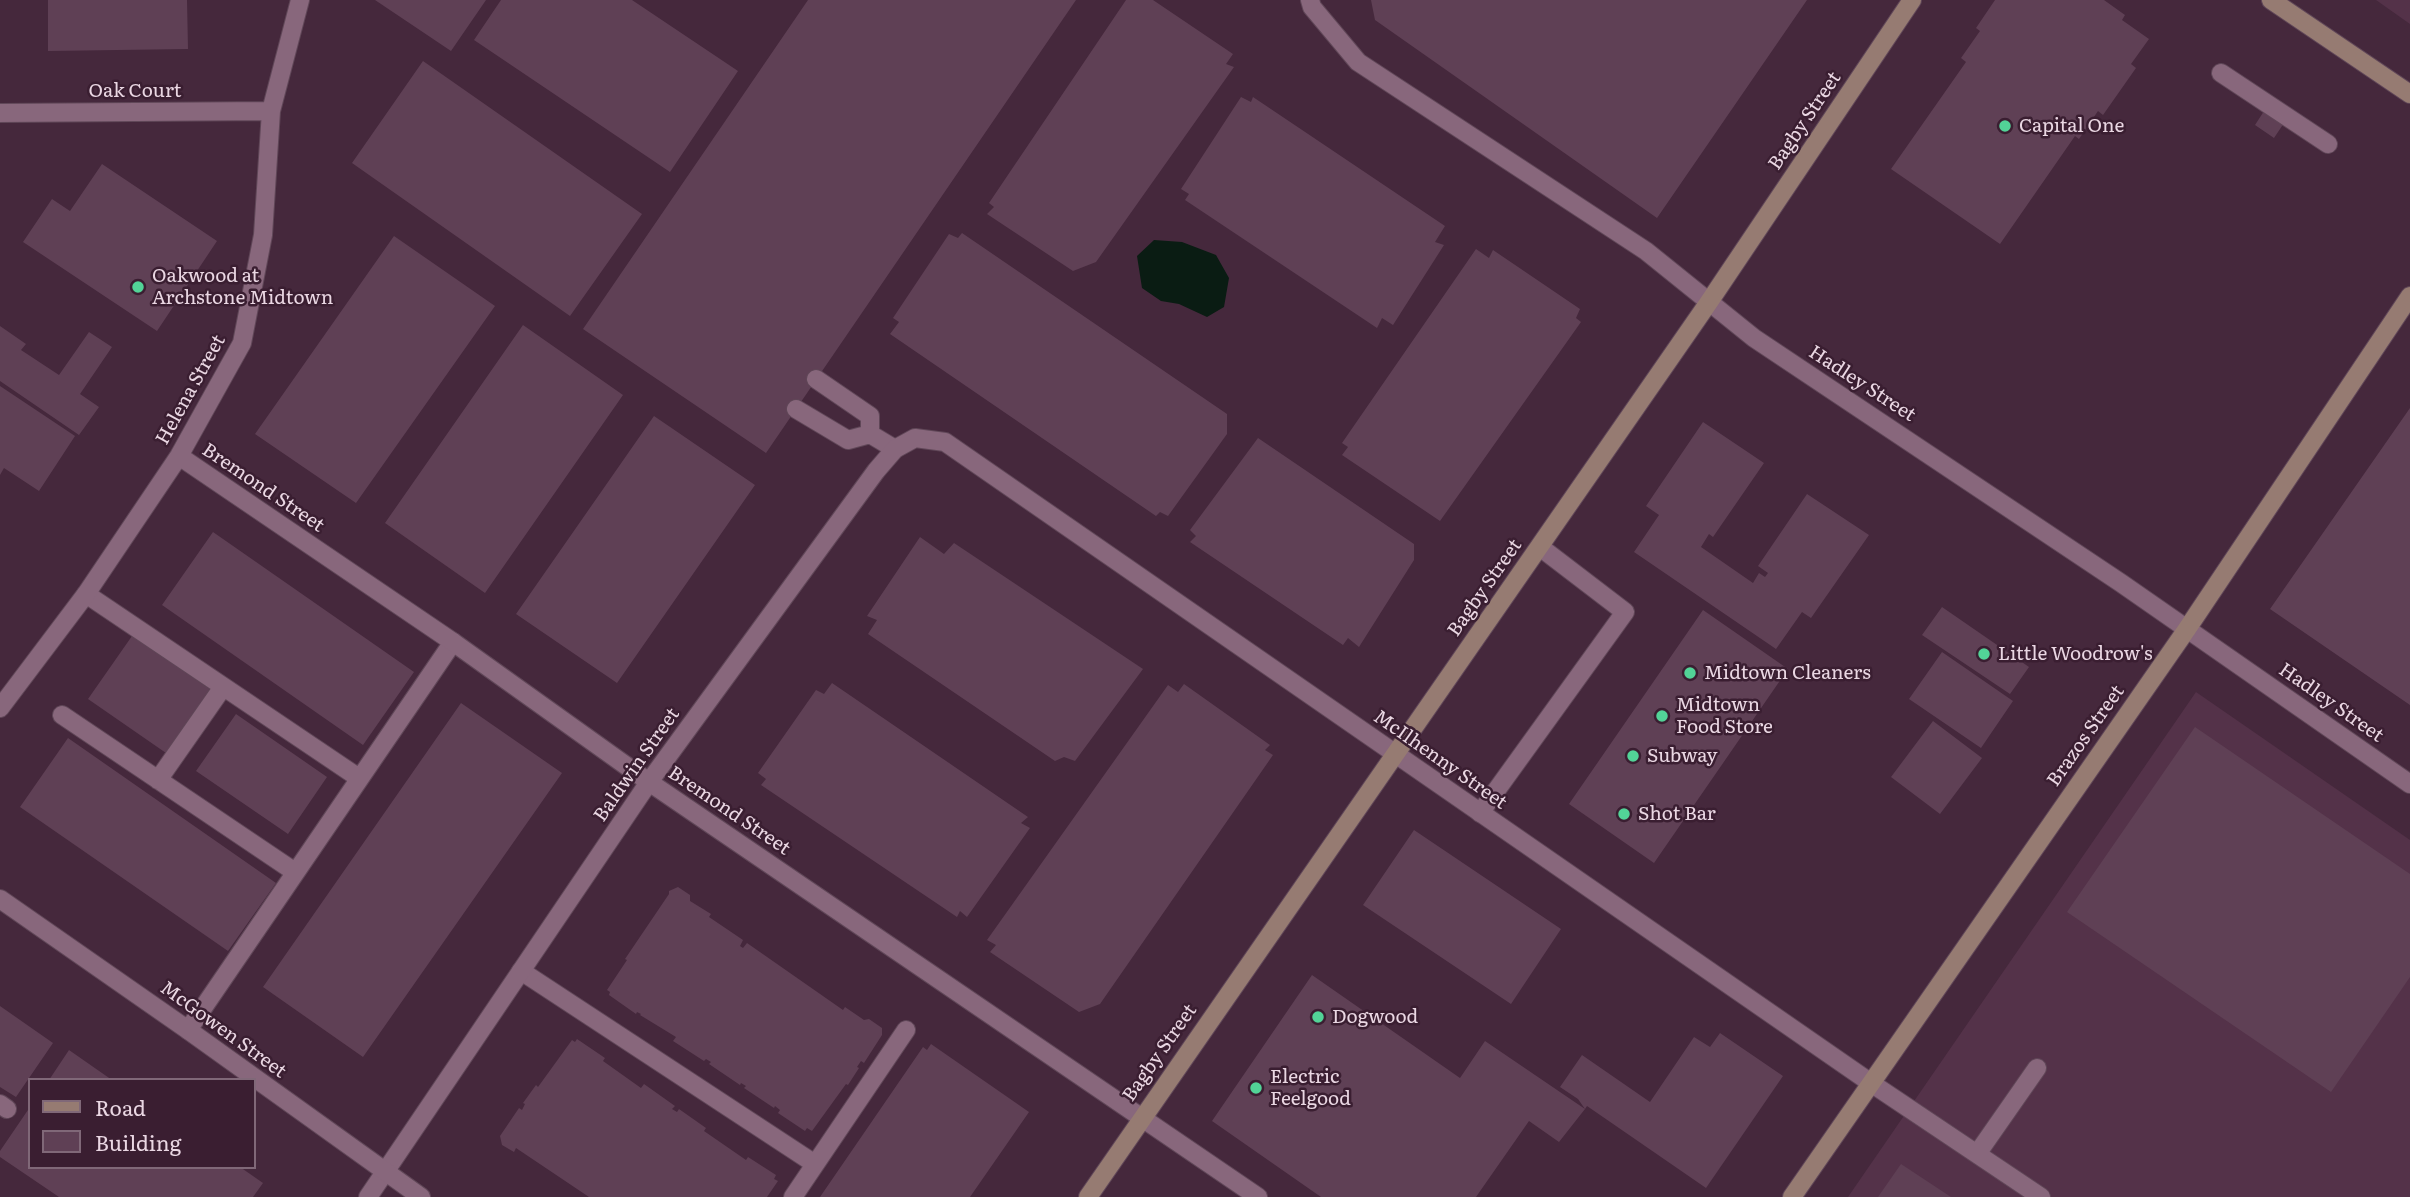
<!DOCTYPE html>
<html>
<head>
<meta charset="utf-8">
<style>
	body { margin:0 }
	#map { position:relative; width:2410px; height:1197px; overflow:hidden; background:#45283c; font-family:Literata,serif }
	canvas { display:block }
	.legend { position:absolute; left:28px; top:1078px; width:228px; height:91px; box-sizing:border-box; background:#3a1e31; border:2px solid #806878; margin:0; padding:9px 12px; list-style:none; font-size:21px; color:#ead7e3 }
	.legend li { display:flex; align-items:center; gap:14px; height:35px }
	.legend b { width:35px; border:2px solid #806878 }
</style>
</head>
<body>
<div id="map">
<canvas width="2410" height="1197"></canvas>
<ul class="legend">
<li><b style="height:9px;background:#967b72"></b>Road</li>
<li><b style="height:19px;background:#5f4055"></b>Building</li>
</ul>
</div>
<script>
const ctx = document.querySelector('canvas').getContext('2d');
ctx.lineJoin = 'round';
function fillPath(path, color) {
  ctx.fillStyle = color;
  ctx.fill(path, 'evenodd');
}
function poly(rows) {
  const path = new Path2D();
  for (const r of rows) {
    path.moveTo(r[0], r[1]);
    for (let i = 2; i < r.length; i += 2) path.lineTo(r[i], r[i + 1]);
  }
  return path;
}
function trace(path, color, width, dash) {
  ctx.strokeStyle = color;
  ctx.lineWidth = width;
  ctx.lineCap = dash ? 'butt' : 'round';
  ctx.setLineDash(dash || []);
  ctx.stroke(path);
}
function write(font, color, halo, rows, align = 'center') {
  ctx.font = font + ' Literata,serif';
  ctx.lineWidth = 5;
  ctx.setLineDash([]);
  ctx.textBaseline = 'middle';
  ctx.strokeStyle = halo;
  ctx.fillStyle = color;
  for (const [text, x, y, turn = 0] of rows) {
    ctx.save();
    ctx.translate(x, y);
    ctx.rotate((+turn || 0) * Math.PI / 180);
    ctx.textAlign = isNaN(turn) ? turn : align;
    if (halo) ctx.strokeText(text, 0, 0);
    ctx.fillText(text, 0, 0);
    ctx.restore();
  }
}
fillPath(poly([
	[2376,0,2410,0,2410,24],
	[2196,692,2410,840,2410,1197,1848,1197]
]), '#543249');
fillPath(poly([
	[1154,240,1182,242,1216,255,1229,278,1224,307,1207,317,1179,304,1161,301,1142,288,1137,256]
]), '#0a1c13');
fillPath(poly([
	[48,0,187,0,188,49,48,51],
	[375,0,486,0,451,51],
	[501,0,632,0,738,71,670,172,474,40],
	[808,0,1076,0,766,453,583,329],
	[1126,0,1153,0,1233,54,1226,64,1234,67,1096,262,1073,271,987,214,994,207,989,203],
	[1371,0,1807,0,1657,218,1375,20],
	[1995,0,2104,0,2125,15,2122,20,2149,39,2131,64,2136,68,2103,115,2098,111,2079,139,2075,136,2000,244,1891,169,1966,62,1961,58,1980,31,1976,28],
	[423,61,642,214,570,316,352,163],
	[1241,97,1251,102,1253,97,1445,226,1435,242,1444,245,1393,325,1382,318,1377,328,1185,200,1189,194,1181,189],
	[2266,108,2286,120,2274,138,2255,125],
	[102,164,217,241,157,331,23,242,52,199,70,211],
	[962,233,1227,414,1227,434,1168,516,1160,512,1156,516,890,334,899,322,893,318,949,234,958,238],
	[394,236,495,306,356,503,255,434],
	[1476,249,1489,258,1493,250,1580,309,1576,318,1581,322,1440,521,1342,455,1348,447,1342,443],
	[523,325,623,395,485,593,385,523],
	[0,326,26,344,21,350,59,375,89,332,112,347,80,394,99,407,79,435,0,381],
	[0,386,75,436,39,491,4,468,0,475],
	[2410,408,2410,705,2270,609],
	[654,416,755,485,617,683,516,614],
	[1703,422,1764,463,1713,537,1709,534,1701,547,1753,583,1759,573,1765,577,1768,573,1758,566,1807,494,1869,535,1811,618,1802,612,1776,649,1634,552,1659,515,1646,506],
	[1258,438,1414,544,1414,560,1359,647,1348,638,1343,645,1190,542,1196,536,1190,530],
	[213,532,414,672,363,745,162,605],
	[920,537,944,554,954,543,1143,669,1075,761,1064,757,1055,761,868,634,877,620,867,616],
	[1942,607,2029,667,2010,694,1922,635],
	[1703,610,1788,669,1654,863,1569,804],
	[132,636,210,689,166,753,88,699],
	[1942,652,2013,701,1981,748,1909,699],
	[832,683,1028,817,1021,823,1030,828,967,917,960,911,957,917,761,785,766,779,758,773,816,690,824,694],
	[1184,684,1270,745,1265,750,1273,755,1100,1004,1079,1012,990,952,996,945,987,940,1168,685,1178,692],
	[461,703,562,773,363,1057,263,987],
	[236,714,327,777,288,834,196,771],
	[1933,721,1982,758,1940,814,1891,777],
	[2195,727,2410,874,2410,977,2331,1092,2067,912],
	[68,738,276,883,228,951,20,807],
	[1414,830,1561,929,1511,1004,1363,905],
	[678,887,690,895,690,901,711,914,709,917,743,940,740,946,743,948,747,943,843,1010,845,1007,864,1020,869,1019,882,1028,882,1035,864,1063,861,1061,857,1067,859,1068,848,1085,846,1084,812,1131,807,1128,805,1131,778,1113,780,1110,775,1106,774,1108,744,1088,746,1086,741,1083,740,1085,709,1064,711,1062,706,1059,704,1061,673,1041,676,1037,640,1015,641,1014,637,1012,636,1014,609,995,610,992,607,990,627,960,625,959,669,894,669,891],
	[1312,975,1460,1078,1485,1041,1585,1109,1578,1099,1560,1087,1582,1055,1650,1102,1694,1037,1710,1047,1720,1033,1783,1076,1706,1188,1587,1106,1585,1109,1559,1142,1529,1121,1476,1197,1321,1197,1212,1121],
	[0,1006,53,1043,16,1097,0,1087],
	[577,1039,605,1058,603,1061,641,1088,644,1084,675,1106,672,1109,677,1112,679,1109,706,1128,704,1131,746,1160,748,1157,776,1175,774,1179,778,1181,767,1197,589,1197,516,1148,514,1152,502,1145,500,1136,519,1108,522,1110,525,1104,523,1103,536,1085,538,1087,572,1040,575,1042],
	[931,1044,1029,1112,970,1197,820,1197,923,1047,927,1050],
	[69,1050,112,1080,49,1080],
	[30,1107,30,1167,240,1167,263,1183,253,1197,59,1197,0,1157,0,1151],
	[1901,1164,1951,1197,1878,1197]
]), '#5f4055');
const service = poly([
	[2221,73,2328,144],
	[816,379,870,416,870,434],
	[796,409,848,440,870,434,895,449],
	[86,594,359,778],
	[62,715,295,872],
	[158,780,223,687],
	[1480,813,1625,612,1540,547],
	[521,971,815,1164],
	[188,1030,453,642],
	[1871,1083,2041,1197],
	[0,1104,7,1109],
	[1977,1154,2037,1068],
	[793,1197,906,1030]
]);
const minor = poly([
	[1310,0,1312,7,1358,62,1646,251,1754,338,2121,583,2410,784],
	[0,113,271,111],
	[179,456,453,642,649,782,1258,1197],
	[0,708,86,594,179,456,242,343,263,235,271,111,300,0],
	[368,1197,649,782,876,471,895,449,915,438,945,442,1871,1083]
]);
const tertiary = poly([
	[0,899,188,1030,421,1197]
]);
const secondary = poly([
	[2271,0,2410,94],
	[1088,1197,1709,302,1912,0],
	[1792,1197,2187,629,2410,296]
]);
trace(service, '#604758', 20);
trace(minor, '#604758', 20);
trace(tertiary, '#604758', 20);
trace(secondary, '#604758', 20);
trace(service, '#88677c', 18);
trace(minor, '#88677c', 18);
trace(tertiary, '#88677c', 18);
trace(secondary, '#967b72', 18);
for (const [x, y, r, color] of [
	[2005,126,7,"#52d397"],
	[138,287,7,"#52d397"],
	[1984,654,7,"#52d397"],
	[1690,673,7,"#52d397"],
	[1662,716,7,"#52d397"],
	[1633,756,7,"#52d397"],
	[1624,814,7,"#52d397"],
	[1318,1017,7,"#52d397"],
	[1256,1088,7,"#52d397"]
]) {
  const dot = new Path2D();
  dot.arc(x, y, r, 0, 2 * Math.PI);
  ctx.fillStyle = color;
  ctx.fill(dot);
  trace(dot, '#3a1e31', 2.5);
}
write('19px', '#ead7e3', '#3a1e31', [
	["Oak Court",135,91],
	["Bagby Street",1805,121,-56],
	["Hadley Street",1862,384,33],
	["Helena Street",191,390,-61],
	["Bremond Street",263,488,34],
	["Bagby Street",1485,588,-55],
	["Hadley Street",2331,703,35],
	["Brazos Street",2086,736,-55],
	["McIlhenny Street",1440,760,35],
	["Baldwin Street",637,765,-55],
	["Bremond Street",729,811,34],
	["McGowen Street",223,1030,36],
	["Bagby Street",1160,1053,-55]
]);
write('19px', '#ead7e3', '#3a1e31', [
	["Capital One",2019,126],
	["Oakwood at",152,276],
	["Archstone Midtown",152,298],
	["Little Woodrow's",1998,654],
	["Midtown Cleaners",1704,673],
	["Midtown",1676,705],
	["Food Store",1676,727],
	["Subway",1647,756],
	["Shot Bar",1638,814],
	["Dogwood",1332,1017],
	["Electric",1270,1077],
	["Feelgood",1270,1099]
], 'left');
</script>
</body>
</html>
